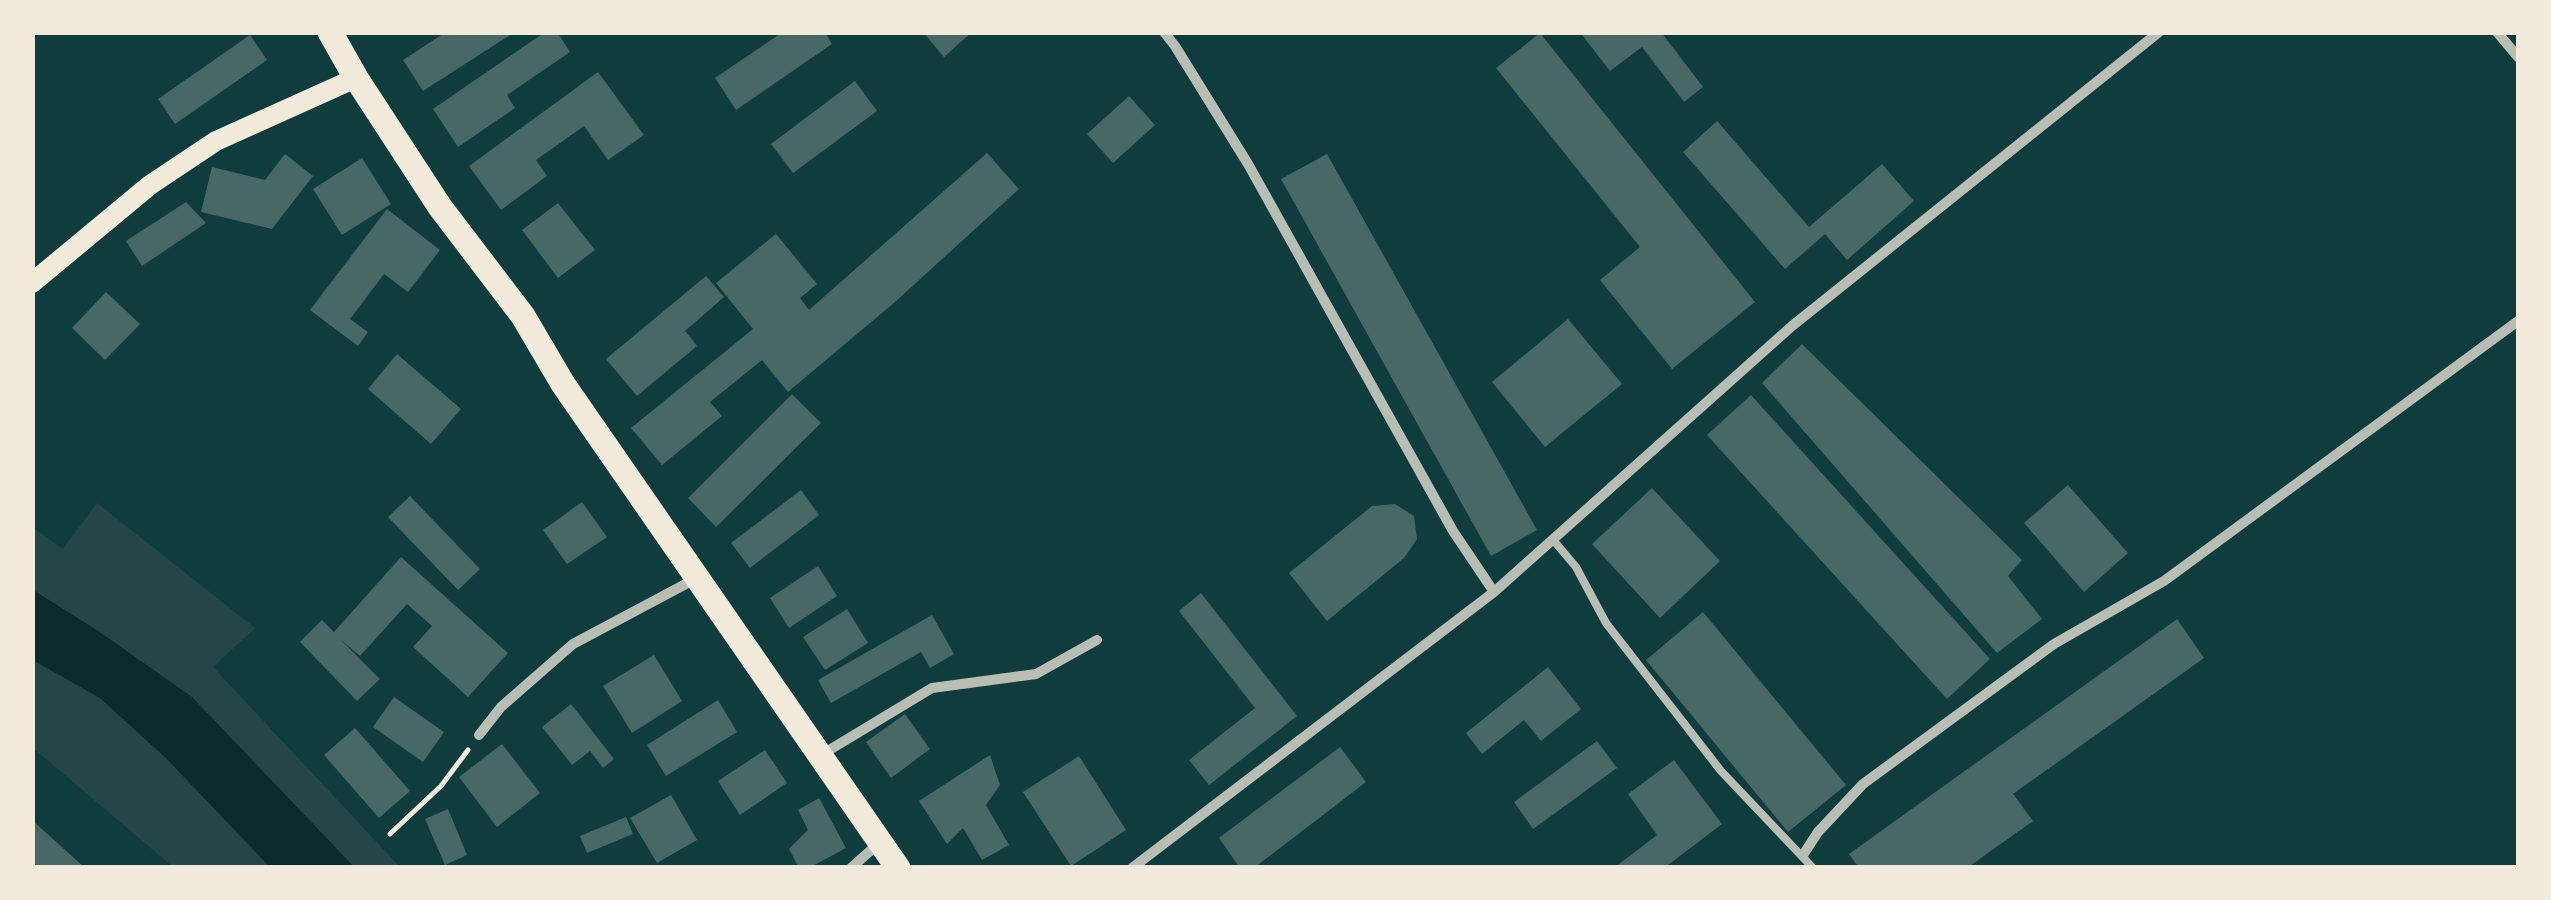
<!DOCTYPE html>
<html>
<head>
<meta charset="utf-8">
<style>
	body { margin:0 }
	#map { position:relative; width:2551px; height:900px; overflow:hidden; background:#0f3d3e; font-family:"Exo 2",sans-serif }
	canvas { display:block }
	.frame { position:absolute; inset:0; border:35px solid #f1e9da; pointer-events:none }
</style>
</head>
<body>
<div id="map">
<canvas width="2551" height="900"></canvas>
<div class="frame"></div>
</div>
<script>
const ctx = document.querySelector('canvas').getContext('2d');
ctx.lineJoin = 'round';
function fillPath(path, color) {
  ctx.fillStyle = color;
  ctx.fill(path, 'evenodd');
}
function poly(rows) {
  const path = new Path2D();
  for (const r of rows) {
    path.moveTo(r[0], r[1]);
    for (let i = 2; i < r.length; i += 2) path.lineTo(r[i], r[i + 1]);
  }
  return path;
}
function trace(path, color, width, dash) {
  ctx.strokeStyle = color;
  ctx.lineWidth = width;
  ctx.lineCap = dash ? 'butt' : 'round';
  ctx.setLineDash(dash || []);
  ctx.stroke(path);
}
fillPath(poly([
	[97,503,255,628,213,667,400,867,354,867,192,697,98,631,33,590,32,527,63,549],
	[32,660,100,698,166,758,270,867,173,867,33,748]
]), '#244646');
fillPath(poly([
	[33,590,98,631,192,697,354,867,270,867,166,758,100,698,33,660]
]), '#0a2a2b');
fillPath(poly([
	[446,32,508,32,510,35,423,91,403,60],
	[545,32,557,32,570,52,507,95,515,108,458,147,433,109],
	[783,32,825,32,832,44,736,110,715,78],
	[923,32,972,32,944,57],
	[1580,32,1661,32,1703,87,1684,102,1642,47,1610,71],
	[1540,33,1755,302,1672,369,1600,280,1640,247,1496,68],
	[250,35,267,60,175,124,158,99],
	[598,72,644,135,608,160,584,126,536,160,547,176,501,210,469,166],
	[855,81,877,111,793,173,771,144],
	[1129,96,1155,125,1113,163,1087,134],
	[1717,121,1809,227,1882,164,1914,201,1847,260,1825,234,1785,269,1683,152],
	[987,153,1019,189,895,302,788,392,762,360,710,402,722,416,662,465,631,428,753,329,716,283,776,234,817,284,800,298,809,310],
	[285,154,313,176,272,229,201,212,212,167,265,180],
	[1327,154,1537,530,1491,556,1281,179],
	[362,158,391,204,342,235,313,189],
	[186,202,206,223,142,266,126,241],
	[558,203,595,250,558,278,522,230],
	[387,209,440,250,408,292,384,274,350,319,368,332,358,346,310,310],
	[706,276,724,297,685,331,697,346,637,396,606,359],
	[106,292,140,324,105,360,72,328],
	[1568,319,1622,384,1545,447,1492,382],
	[1802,344,2022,560,2008,576,2042,619,1997,653,1762,383],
	[397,354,461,409,431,444,368,389],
	[792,394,821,423,716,527,688,498],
	[1751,395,1990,659,1947,699,1707,435],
	[2068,485,2128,553,2084,592,2024,523],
	[1652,488,1720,561,1660,618,1592,544],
	[801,490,819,515,750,568,731,543],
	[410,496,480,569,458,590,388,517],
	[582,502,607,537,567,564,543,530],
	[1395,504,1414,516,1417,539,1404,558,1327,621,1289,573,1372,506],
	[401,557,508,653,468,697,413,647,432,626,407,604,360,656,340,639,380,679,357,701,300,642,322,620,334,632],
	[818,566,837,596,789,628,770,598],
	[1201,593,1297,716,1209,785,1189,760,1255,708,1179,611],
	[847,609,868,643,825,670,803,637],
	[1703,612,1846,785,1788,832,1646,660],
	[932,615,954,654,930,668,921,652,831,703,818,680],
	[2177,619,2204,658,2013,794,2033,821,1967,868,1859,868,1849,854],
	[654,655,682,701,632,733,603,686],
	[1548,667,1581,709,1541,741,1524,720,1482,754,1466,733],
	[394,697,444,732,423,762,373,727],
	[718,700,737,732,666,776,647,745],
	[571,704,614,759,603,768,590,751,572,765,542,727],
	[905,714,930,749,891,778,866,742],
	[355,728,410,791,379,818,324,755],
	[1597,741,1617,768,1533,829,1514,802],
	[502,744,540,793,497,827,459,777],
	[1340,747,1366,782,1254,868,1240,868,1219,838],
	[765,750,787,783,740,815,718,781],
	[990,755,1000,785,986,805,1009,845,982,860,963,828,947,844,919,801],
	[1079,756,1126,830,1071,866,1023,792],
	[1674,760,1722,824,1664,868,1614,868,1657,835,1628,794],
	[671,795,697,840,657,863,630,818],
	[819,798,846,848,809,868,799,868,789,849,808,830,798,810],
	[448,809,467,855,445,865,425,819],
	[626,817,633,834,587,853,580,836],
	[32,820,85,868,32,868]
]), '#486865');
trace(poly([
	[390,834,441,786,468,750]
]), '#f1e9da', 5);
trace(poly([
	[1554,541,1576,567,1606,623,1721,771,1813,868]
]), '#b8beb3', 8);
trace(poly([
	[1164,32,1175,46,1248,164,1453,531,1494,592],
	[2497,32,2518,57],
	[479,735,501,707,573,644,697,578],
	[821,755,932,688,1036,674,1097,640],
	[1803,855,1818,832,1863,784,2054,644,2164,581,2518,321],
	[851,868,879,843],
	[1132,868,1494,592,1792,326,2159,32]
]), '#b8beb3', 10);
trace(poly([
	[32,283,150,185,216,141,356,78]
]), '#f1e9da', 20);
trace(poly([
	[330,32,356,78,440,207,523,316,563,384,898,868]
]), '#f1e9da', 25);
</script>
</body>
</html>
